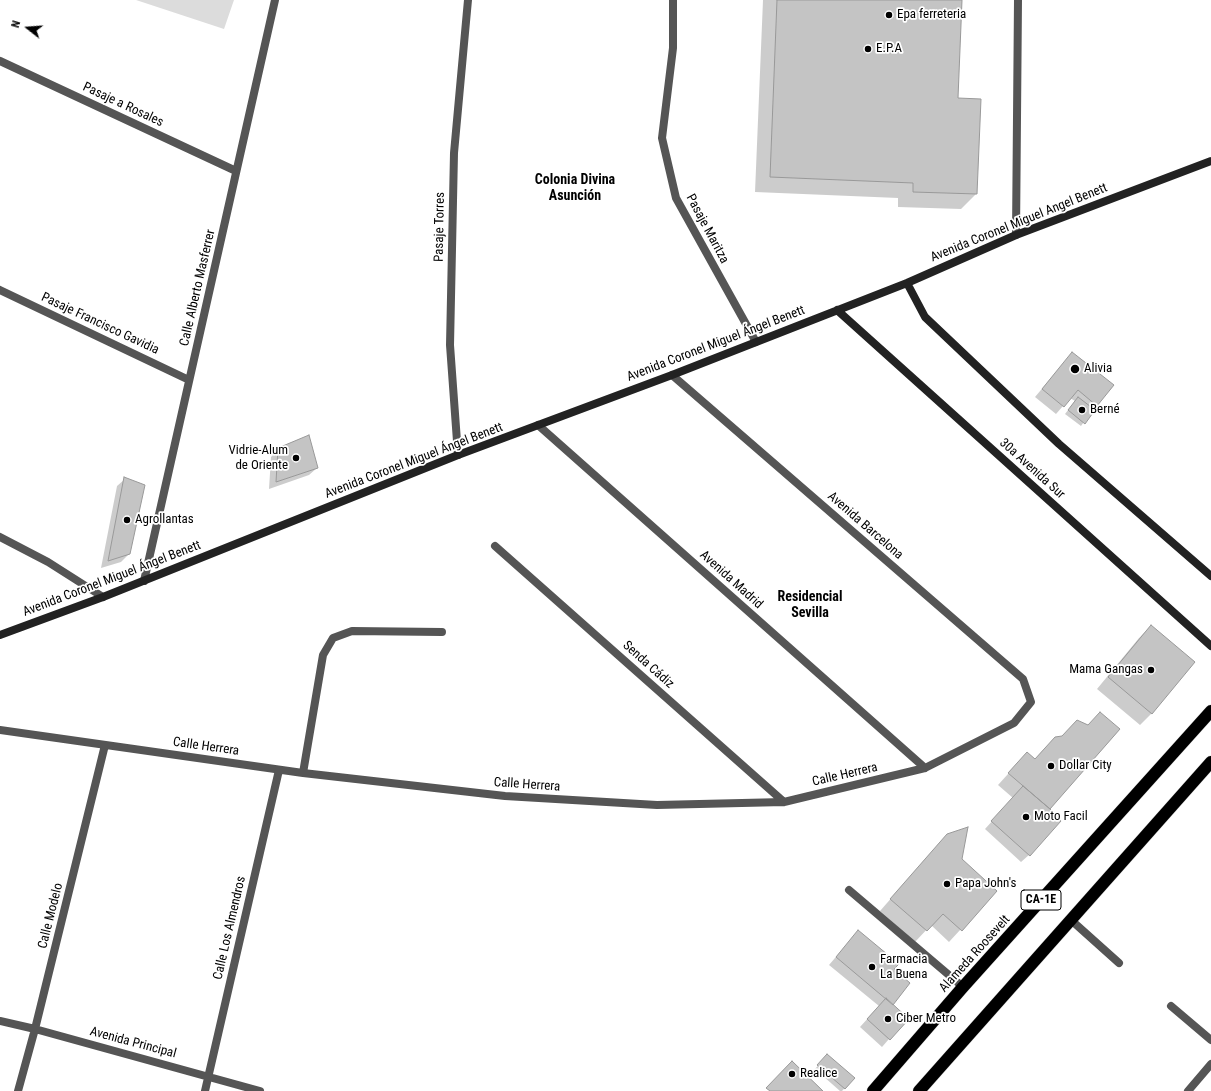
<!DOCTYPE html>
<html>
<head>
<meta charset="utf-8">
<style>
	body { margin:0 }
	#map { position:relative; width:1211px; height:1091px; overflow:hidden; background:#fff; font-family:"Roboto Condensed",sans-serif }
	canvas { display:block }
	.north { position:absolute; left:8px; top:8px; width:40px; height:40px; -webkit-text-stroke:3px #fff; paint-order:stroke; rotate:287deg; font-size:11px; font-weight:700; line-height:16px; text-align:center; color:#000 }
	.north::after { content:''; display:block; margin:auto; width:14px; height:18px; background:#000; clip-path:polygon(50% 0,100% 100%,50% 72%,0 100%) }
</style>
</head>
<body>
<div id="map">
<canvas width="1211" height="1091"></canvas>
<div class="north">N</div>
</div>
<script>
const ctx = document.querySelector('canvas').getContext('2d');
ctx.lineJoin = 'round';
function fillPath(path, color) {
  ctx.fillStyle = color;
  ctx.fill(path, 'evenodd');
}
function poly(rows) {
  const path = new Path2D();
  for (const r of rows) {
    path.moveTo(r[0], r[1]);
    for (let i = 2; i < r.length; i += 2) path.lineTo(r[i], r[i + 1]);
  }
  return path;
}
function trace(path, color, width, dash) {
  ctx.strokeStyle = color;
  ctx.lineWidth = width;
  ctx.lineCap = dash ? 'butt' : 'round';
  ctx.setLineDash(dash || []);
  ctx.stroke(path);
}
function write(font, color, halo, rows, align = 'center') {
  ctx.font = font + ' "Roboto Condensed",sans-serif';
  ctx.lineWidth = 3.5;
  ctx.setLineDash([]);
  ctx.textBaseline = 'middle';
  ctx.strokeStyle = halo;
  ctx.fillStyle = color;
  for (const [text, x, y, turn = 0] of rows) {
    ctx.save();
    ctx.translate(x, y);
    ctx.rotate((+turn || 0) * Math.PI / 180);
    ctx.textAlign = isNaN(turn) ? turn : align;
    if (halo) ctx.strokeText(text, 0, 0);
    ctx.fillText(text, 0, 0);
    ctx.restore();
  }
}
fillPath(poly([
	[136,0,234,0,224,29]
]), '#dcdcdc');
fillPath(poly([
	[763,0,961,0,957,99,980,100,976,194,961,209,898,207,898,198,755,192],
	[1072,353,1096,405,1081,426,1065,414,1075,401,1070,398,1056,414,1035,397],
	[279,449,317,468,309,475,269,489,271,457],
	[125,479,129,554,121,562,101,568,117,486],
	[1151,626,1194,662,1151,714,1140,725,1097,689,1139,638],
	[1087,726,1119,730,1049,809,1029,855,1021,862,985,829,1013,798,998,785,1027,753,1034,760,1055,738,1062,737],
	[936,847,961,859,996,891,949,942,931,925,915,942,880,911],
	[858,931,892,970,889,1039,882,1047,860,1027,879,1006,829,965],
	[824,1059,854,1078,842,1091,840,1091,815,1069]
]), '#0003');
const building = poly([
	[777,0,962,0,958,98,981,99,977,194,913,192,913,183,770,177,777,0],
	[1072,352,1114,385,1097,406,1078,390,1064,407,1042,389,1072,352],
	[1078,397,1095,410,1085,424,1068,410,1078,397],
	[309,435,318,468,276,482,278,448,309,435],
	[124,477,145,485,130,554,108,561,124,477],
	[1151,625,1195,662,1152,714,1108,677,1151,625],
	[1100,712,1120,729,1050,809,1008,773,1027,752,1035,759,1055,737,1062,736,1077,720,1088,725,1100,712],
	[1023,786,1050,809,1061,821,1030,856,991,821,1023,786],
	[968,827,962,859,997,891,962,931,943,914,927,931,890,899,947,834,968,827],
	[858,930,899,964,894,969,910,983,893,1005,836,957,858,930],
	[886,998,909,1019,890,1040,867,1019,886,998],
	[827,1054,855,1078,845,1089,817,1065,827,1054],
	[792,1061,823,1091,770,1091,766,1088,792,1061]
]);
fillPath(building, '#c4c4c4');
trace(building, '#999', 1);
const highway = poly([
	[873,1091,963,987,1211,711],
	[919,1091,1211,762]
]);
trace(highway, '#dbdbdb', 13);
trace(poly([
	[1016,235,1018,0],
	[849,890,963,987],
	[1071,920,1119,963],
	[1171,1006,1211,1040],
	[1188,1091,1211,1064]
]), '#555', 8);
trace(poly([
	[673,0,673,48,662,138,676,198,756,342],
	[0,61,236,171],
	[0,290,189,380],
	[538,425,925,768],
	[458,455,450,345,454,153,468,0],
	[0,537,48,562,103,597],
	[495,546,784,802],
	[144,581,275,0],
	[0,730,303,773,505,796,657,805,784,802,925,768,1014,723,1031,702,1023,679,672,375],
	[303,773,323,655,333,638,352,631,442,632],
	[0,1021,35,1029,260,1091],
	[18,1091,35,1029,105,745],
	[205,1091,279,770]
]), '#555', 8);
trace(poly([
	[907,283,925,317,1059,444,1211,576],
	[837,310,1211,646],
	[0,635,103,597,458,455,672,375,907,283,1016,235,1211,161]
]), '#222', 8);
trace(highway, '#000', 12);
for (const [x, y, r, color] of [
	[889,15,4,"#000"],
	[868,49,4,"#000"],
	[1075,369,5,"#000"],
	[1082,410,4,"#000"],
	[296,458,4,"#000"],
	[127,520,4,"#000"],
	[1151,670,4,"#000"],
	[1051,766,4,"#000"],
	[1026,817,4,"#000"],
	[947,884,4,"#000"],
	[872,967,4,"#000"],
	[888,1019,4,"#000"],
	[792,1074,4,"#000"]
]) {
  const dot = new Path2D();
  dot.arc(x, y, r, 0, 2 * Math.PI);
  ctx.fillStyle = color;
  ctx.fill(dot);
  trace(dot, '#fff', 1.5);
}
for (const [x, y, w] of [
	[1041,900,40]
]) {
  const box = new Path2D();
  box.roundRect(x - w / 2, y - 10, w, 20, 3);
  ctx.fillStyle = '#fff';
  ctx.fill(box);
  trace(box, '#000', 1);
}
write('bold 12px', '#000', null, [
	["CA-1E",1041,900]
]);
write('13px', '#000', '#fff', [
	["Epa ferreteria",897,15],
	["E.P.A",876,49],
	["Alivia",1084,369],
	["Berné",1090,410],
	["Vidrie-Alum",288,451,"right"],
	["de Oriente",288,466,"right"],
	["Agrollantas",135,520],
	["Mama Gangas",1143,670,"right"],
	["Dollar City",1059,766],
	["Moto Facil",1034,817],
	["Papa John's",955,884],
	["Farmacia",880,960],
	["La Buena",880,975],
	["Ciber Metro",896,1019],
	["Realice",800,1074]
], 'left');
write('13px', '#000', '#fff', [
	["Pasaje a Rosales",123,105,25],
	["Avenida Coronel Miguel Angel Benett",1019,223,-22],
	["Pasaje Torres",440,227,-89],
	["Pasaje Maritza",707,229,62],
	["Calle Alberto Masferrer",198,288,-77],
	["Pasaje Francisco Gavidia",100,324,25],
	["Avenida Coronel Miguel Ángel Benett",716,344,-21],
	["Avenida Coronel Miguel Ángel Benett",414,461,-21],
	["30a Avenida Sur",1032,469,42],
	["Avenida Barcelona",865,526,41],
	["Avenida Coronel Miguel Ángel Benett",112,579,-21],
	["Avenida Madrid",731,580,42],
	["Senda Cádiz",648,665,42],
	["Calle Herrera",206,747,8],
	["Calle Herrera",845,775,-13],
	["Calle Herrera",527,785,4],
	["Calle Modelo",51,916,-76],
	["Calle Los Almendros",230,928,-77],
	["Alameda Roosevelt",975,954,-48],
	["Avenida Principal",133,1043,15]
]);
write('bold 14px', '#000', '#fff', [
	["Colonia Divina",575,180],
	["Asunción",575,196],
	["Residencial",810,597],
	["Sevilla",810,613]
]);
</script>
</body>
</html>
